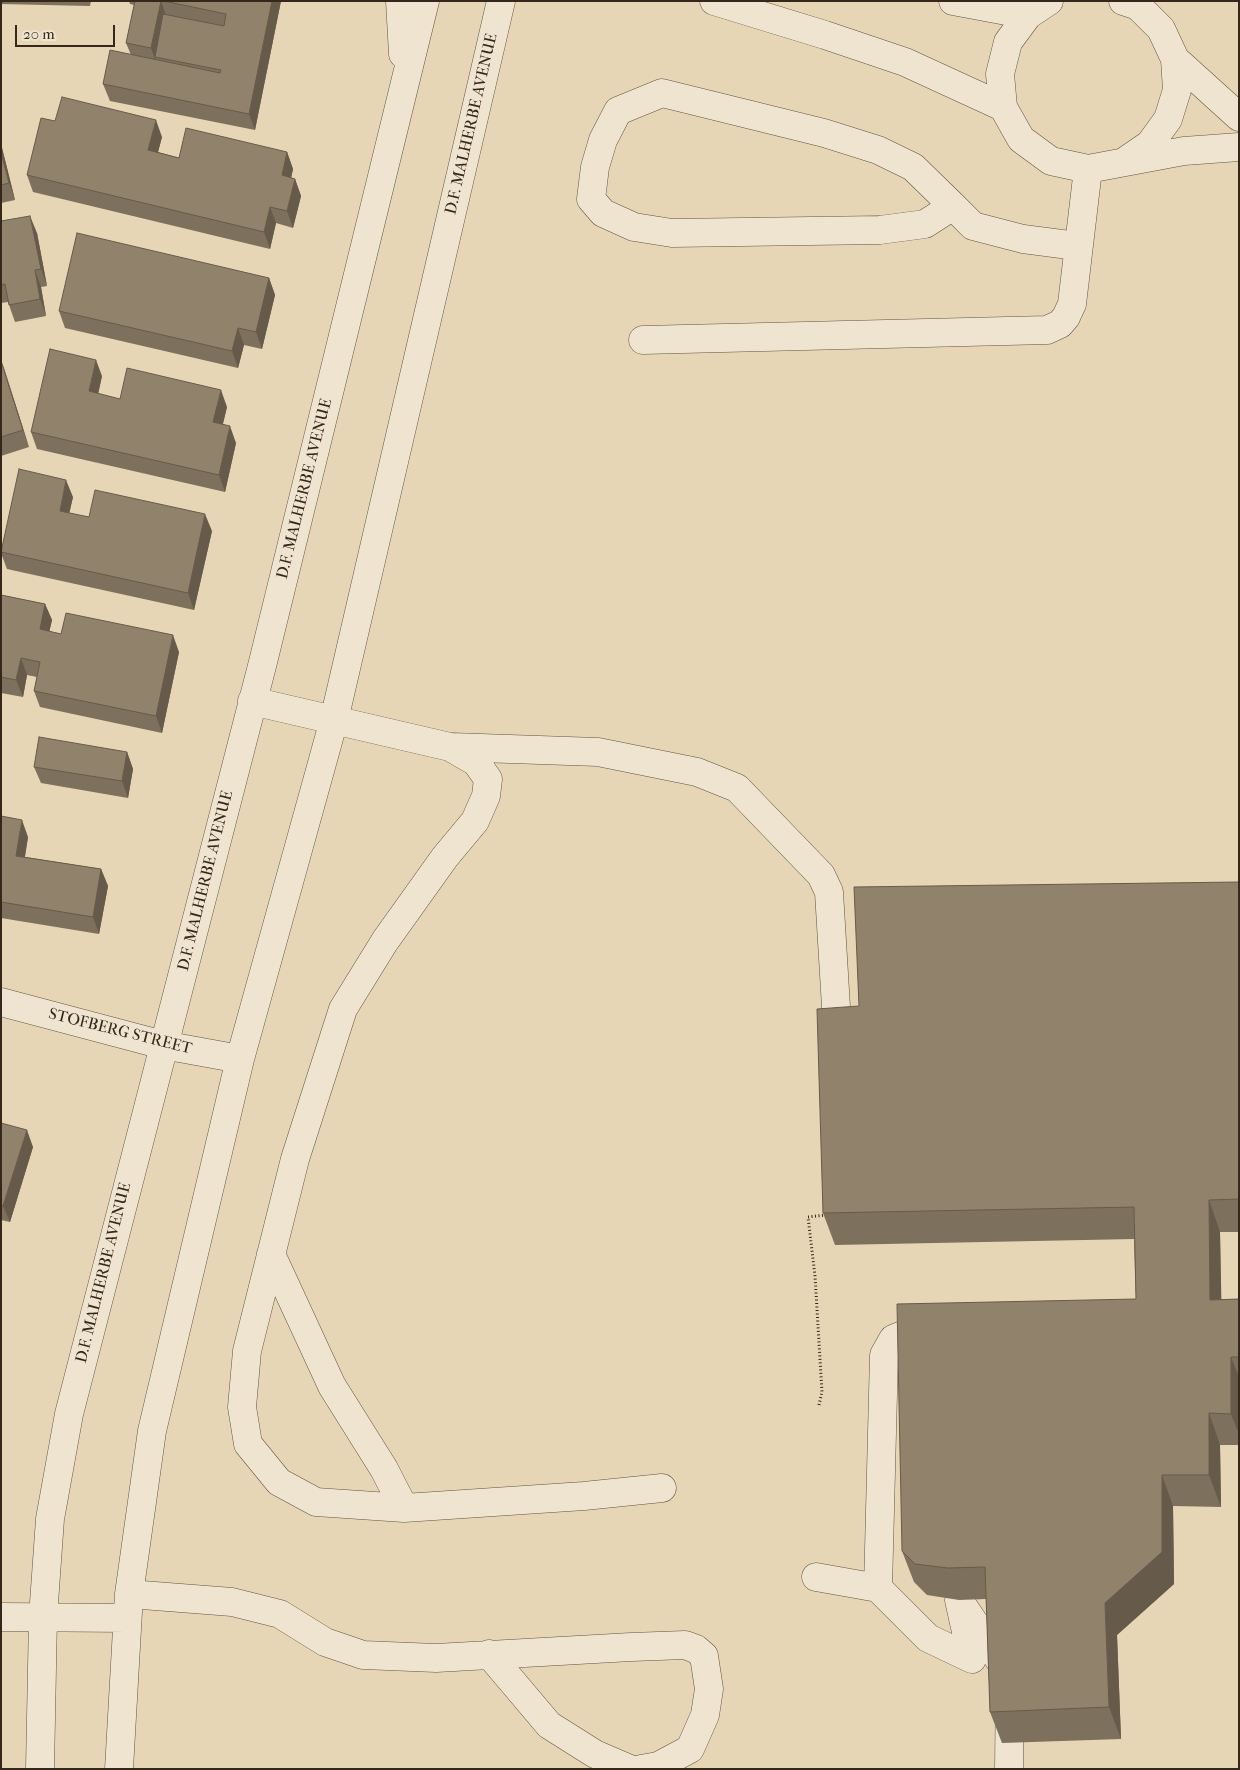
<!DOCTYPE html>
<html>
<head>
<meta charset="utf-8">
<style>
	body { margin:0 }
	#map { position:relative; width:1240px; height:1770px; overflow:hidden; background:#e6d6b5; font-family:"IM FELL French Canon",serif }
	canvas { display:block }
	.frame { position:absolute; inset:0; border:2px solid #35281b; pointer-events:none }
	.scale { position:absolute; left:15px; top:25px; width:100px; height:22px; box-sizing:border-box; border:2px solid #35281b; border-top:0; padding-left:6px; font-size:15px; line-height:18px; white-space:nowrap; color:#35281b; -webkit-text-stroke:4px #efe4cf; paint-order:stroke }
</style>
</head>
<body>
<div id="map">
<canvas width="1240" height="1770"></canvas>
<div class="frame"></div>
<div class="scale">20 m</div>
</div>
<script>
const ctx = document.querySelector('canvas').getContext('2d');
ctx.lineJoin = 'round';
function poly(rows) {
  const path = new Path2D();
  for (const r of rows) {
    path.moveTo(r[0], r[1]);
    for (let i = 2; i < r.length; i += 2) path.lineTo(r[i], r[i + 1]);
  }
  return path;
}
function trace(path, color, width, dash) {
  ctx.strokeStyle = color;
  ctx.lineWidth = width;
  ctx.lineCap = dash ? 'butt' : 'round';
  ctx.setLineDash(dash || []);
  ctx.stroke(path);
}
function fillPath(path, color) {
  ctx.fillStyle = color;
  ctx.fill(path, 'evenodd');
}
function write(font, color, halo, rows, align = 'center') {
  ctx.font = font + ' "IM FELL French Canon",serif';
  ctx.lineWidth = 4.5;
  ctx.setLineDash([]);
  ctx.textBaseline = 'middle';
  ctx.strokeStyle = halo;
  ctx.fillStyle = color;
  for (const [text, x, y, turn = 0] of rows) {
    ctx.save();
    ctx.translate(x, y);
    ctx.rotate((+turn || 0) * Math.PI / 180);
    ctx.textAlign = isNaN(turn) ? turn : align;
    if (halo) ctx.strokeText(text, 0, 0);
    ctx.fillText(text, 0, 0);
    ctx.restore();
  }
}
const minor = poly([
	[400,1,403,54],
	[714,1,825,35,905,62,1003,107],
	[953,1,1028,15],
	[1049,1,1028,15,1008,42,1000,74,1003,107,1021,139,1051,161,1088,169,1184,151,1239,147],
	[1123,1,1138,6,1161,29,1175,59,1177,90,1168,119,1150,144,1128,159],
	[1175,59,1239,117],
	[953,206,925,224,880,230,672,233,634,227,603,213,591,199,595,167,603,140,618,111,662,93,824,133,878,150,913,167,953,206,973,226,1023,239,1077,246],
	[643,340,1047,330,1060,324,1066,317,1072,304,1088,169],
	[252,701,450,747,476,762,488,779,486,796,475,821,445,857,385,941,343,1009,295,1159,247,1351,242,1407,248,1444,279,1482,316,1502,404,1508,584,1496,662,1488],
	[451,747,598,752,697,772,737,788,821,875,829,892,838,1040],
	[1,1002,163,1045,240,1059],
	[271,1254,332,1386,384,1469,404,1508],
	[816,1577,878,1588,928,1638,972,1659,959,1600,1010,1676,1009,1769],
	[878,1588,884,1355,893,1339,910,1332,934,1335],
	[129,1594,232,1602,280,1614,325,1642,363,1655,436,1658,631,1647,685,1645,696,1649,704,1656,709,1689,705,1715,690,1749,658,1766,641,1769],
	[1,1617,127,1618],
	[489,1654,549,1725,595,1754,630,1769],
	[40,1769,43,1617,50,1519,69,1414,263,662,425,1],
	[119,1769,129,1594,152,1431,240,1059,334,720,501,1]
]);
trace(minor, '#615442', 29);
trace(poly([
	[819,1405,822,1392,815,1276,808,1217,826,1215]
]), '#35281b', 3, [1, 2.5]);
trace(minor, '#efe4cf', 28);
fillPath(poly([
	[1,1,91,1,90,6,1,4],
	[129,1,281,1,255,130,110,101,103,84,131,55,126,43,134,5,130,4],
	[55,121,162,137,158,152,179,158,287,152,293,169,291,178,295,179,301,196,293,228,276,223,270,249,33,192,27,175],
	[1,144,15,200,1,203],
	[1,221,37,233,47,286,41,287,46,316,15,322,8,302,1,303],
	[269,278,275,295,262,349,244,345,238,368,65,328,59,311],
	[1,360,29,447,1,456],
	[102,376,98,394,120,399,227,407,223,424,236,443,225,492,37,449,31,432],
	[73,497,69,513,89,517,212,531,194,610,7,569,1,553,1,550],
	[1,595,45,604,52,620,49,632,61,634,179,652,162,733,40,707,34,691,37,677,27,675,23,697,1,693],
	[127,752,133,769,128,798,41,783,34,767],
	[1,816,28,837,25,857,101,869,108,886,99,934,1,918],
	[1239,882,1239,1232,1220,1232,1221,1299,1239,1299,1239,1445,1220,1445,1221,1507,1173,1506,1174,1584,1117,1635,1121,1739,1002,1743,990,1712,986,1599,959,1600,927,1595,914,1582,902,1551,1136,1299,1134,1239,835,1245,823,1213,859,1006],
	[1,1123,33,1147,10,1222,1,1220]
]), '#7d705c');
fillPath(poly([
	[161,1,167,18,155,57,157,65,151,48],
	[272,1,281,1,255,130,249,114],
	[156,120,162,137,154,167,148,150],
	[1,144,15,200,9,183,1,152],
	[287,152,293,169,288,192,282,175],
	[295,179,301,196,293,228,287,211],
	[270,207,276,223,270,249,264,232],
	[30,216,37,233,47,286,41,269],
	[35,270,41,287,46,316,40,299],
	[269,278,275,295,262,349,256,332],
	[238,328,244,345,238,368,232,351],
	[1,360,4,368,29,447,23,430],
	[96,360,102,376,95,408,89,391],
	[221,390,227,407,219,439,213,422],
	[230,426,236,443,225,492,219,475],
	[66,480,73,497,66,528,60,511],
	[205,514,212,531,194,610,188,593],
	[45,604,52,620,46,646,40,629],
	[173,635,179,652,162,733,156,716],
	[21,658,27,675,23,697,16,680],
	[127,752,133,769,128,798,122,781],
	[22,820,28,837,22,873,16,856],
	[101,869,108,886,99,934,93,917],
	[27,1130,33,1147,10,1222,3,1206],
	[1209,1200,1220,1232,1222,1331,1210,1300],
	[1231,1357,1239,1377,1239,1434,1231,1414],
	[1209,1413,1220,1445,1221,1507,1209,1475],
	[1162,1475,1173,1506,1174,1584,1117,1635,1121,1739,1109,1707,1105,1603]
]), '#665b4b');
const building = poly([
	[135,1,161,1,151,48,126,43,135,1],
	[164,1,272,1,249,114,103,84,110,50,220,73,221,70,155,57,163,14,224,26,226,14,164,1],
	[62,97,156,120,148,150,179,158,186,128,287,152,282,175,295,179,287,211,270,207,264,232,27,175,41,118,55,121,62,97],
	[1,152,9,183,1,185,1,152],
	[30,216,41,269,35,270,40,299,9,305,5,284,1,285,1,221,30,216],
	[77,233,269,278,256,332,238,328,232,351,59,311,77,233],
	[50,349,96,360,89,391,120,399,127,368,221,390,213,422,230,426,219,475,31,432,50,349],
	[1,361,23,430,1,437,1,361],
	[19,469,66,480,60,511,89,517,95,490,205,514,188,593,1,552,19,469],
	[1,595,45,604,40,629,61,634,66,613,173,635,156,716,34,691,40,662,21,658,16,680,1,677,1,595],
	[39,737,127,752,122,781,34,767,39,737],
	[1,816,22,820,16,856,101,869,93,917,1,902,1,816],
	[1239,882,1239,1199,1209,1200,1210,1300,1239,1299,1239,1357,1231,1357,1231,1414,1209,1413,1209,1475,1162,1475,1162,1552,1105,1603,1109,1707,990,1712,985,1567,948,1568,915,1564,902,1551,897,1304,1136,1299,1134,1207,823,1213,817,1009,859,1006,854,887,1239,882],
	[1,1123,27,1130,3,1206,1,1205,1,1123]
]);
fillPath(building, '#91826b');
trace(building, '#665b4b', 1);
write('16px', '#35281b', '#efe4cf', [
	["D.F. MALHERBE AVENUE",472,124,-77],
	["D.F. MALHERBE AVENUE",305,489,-76],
	["D.F. MALHERBE AVENUE",206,881,-76],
	["STOFBERG STREET",120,1032,14],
	["D.F. MALHERBE AVENUE",104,1273,-76]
]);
</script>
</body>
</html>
